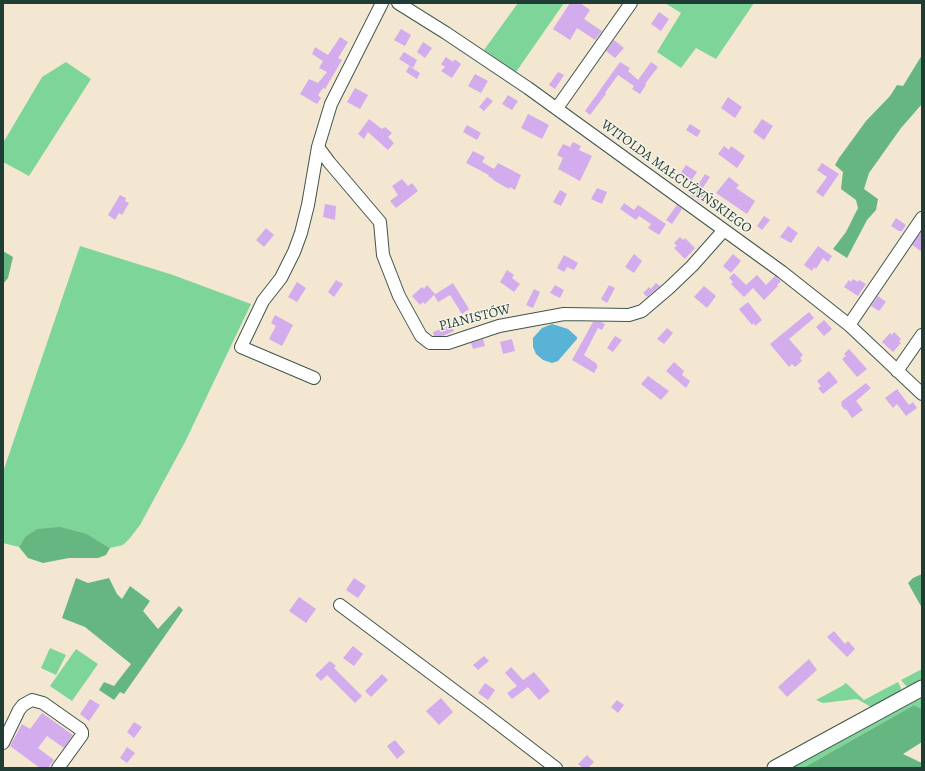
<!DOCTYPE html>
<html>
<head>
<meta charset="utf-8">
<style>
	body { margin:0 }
	#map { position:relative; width:925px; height:771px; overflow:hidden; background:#f4e7d1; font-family:Alegreya,serif }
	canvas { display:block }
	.frame { position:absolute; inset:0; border:4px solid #1f3d34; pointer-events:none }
</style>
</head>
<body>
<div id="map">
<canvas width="925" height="771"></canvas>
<div class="frame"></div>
</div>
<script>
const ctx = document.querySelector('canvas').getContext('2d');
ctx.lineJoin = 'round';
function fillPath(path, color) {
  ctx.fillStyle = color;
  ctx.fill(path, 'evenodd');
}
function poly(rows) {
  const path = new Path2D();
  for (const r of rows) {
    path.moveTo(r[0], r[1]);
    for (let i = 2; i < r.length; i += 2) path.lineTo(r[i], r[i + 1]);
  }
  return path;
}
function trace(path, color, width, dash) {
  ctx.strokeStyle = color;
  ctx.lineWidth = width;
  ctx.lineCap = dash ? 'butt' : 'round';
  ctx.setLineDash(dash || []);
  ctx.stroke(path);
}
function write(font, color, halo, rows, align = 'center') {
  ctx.font = font + ' Alegreya,serif';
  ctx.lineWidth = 3;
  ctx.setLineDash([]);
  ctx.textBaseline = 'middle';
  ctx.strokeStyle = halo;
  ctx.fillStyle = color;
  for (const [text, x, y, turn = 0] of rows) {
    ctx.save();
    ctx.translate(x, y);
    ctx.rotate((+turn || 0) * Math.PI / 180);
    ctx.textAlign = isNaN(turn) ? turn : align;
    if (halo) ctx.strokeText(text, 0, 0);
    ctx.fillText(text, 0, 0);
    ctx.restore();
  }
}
fillPath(poly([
	[518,3,564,3,516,72,484,50],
	[665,3,754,3,716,59,696,48,681,68,657,52,681,13],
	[66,62,91,79,29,176,3,162,3,143,42,77],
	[80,246,173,275,251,304,185,442,140,525,130,538,123,545,110,548,87,534,25,537,19,547,3,543,3,472],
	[50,648,66,655,56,675,41,668],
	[76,649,98,664,72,701,50,686],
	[922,669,922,679,907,687,901,680],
	[898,682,901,688,900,692,871,707,857,699,823,703,816,700,842,686,846,683,864,700],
	[922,697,922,709,914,705,803,768,791,768]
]), '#7ed599');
fillPath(poly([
	[922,55,922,104,901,128,869,173,864,189,878,199,876,210,867,220,847,258,833,249,846,232,858,208,856,200,841,189,843,172,835,165,839,158,866,121,890,96,897,85,903,86],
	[3,251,13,257,8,278,3,284],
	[60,527,87,534,110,548,106,555,98,558,69,558,43,563,28,558,19,547,25,537,37,529],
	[922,574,922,608,908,583,913,578],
	[76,578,88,583,109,578,117,594,122,599,130,586,150,601,143,611,158,629,179,606,183,610,124,694,120,692,114,700,99,690,104,682,114,686,131,664,85,627,62,618],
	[914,705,922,709,922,742,903,754,922,763,922,768,803,768]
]), '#66b681');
fillPath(poly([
	[552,324,568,329,577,337,577,339,558,361,552,363,543,360,536,354,533,347,533,338,542,328]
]), '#59b3d6');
fillPath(poly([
	[570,3,580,3,590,10,584,19,602,31,595,40,577,28,570,40,553,29],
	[659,12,669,19,661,31,651,24],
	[401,29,411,35,405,46,394,40],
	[340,37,348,42,338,58,342,60,325,89,323,88,318,95,321,98,317,104,300,94,309,79,318,83,327,72,319,68,323,61,312,54,315,47,328,55],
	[614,40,624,48,615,58,606,51],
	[423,42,432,48,425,58,417,52],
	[404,52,417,60,413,68,399,59],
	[446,57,453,62,454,60,456,60,461,64,452,78,441,71,445,67,441,64],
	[620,62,630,68,628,71,638,80,651,62,658,67,645,84,646,85,640,94,632,89,634,86,618,75,605,93,606,94,590,115,585,111],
	[409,66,420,73,417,79,406,72],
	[558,72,564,75,555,89,549,85],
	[475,74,488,81,481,93,468,86],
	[355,88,368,95,360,109,347,102],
	[508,95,518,101,512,110,502,104],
	[487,97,493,101,484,111,479,107],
	[728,97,742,107,735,118,721,108],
	[528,114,549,125,542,139,521,128],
	[369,119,382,129,385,127,392,133,388,137,394,143,388,150,368,132,364,139,358,134],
	[762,119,773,126,764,140,753,132],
	[690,124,701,131,697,137,686,130],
	[467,125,481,133,477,140,463,132],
	[573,142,581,146,579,150,592,156,580,181,558,169,563,158,557,155,563,144,570,147],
	[724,146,729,150,731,146,745,156,737,168,718,154],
	[473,151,485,157,482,162,494,169,498,163,521,175,515,190,510,187,509,189,493,180,493,179,488,176,489,175,466,163],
	[822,163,839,174,823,197,816,192,827,177,817,170],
	[686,165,697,172,691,181,680,174],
	[705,174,710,177,702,189,709,193,703,203,691,195],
	[729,177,739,185,736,188,755,201,747,214,716,193],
	[402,179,408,186,412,183,418,191,396,208,390,201,398,195,392,186],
	[597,188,607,192,602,204,591,199],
	[560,190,567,194,561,206,553,202],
	[120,195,126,198,125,201,129,203,122,215,119,213,115,220,108,215],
	[624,203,634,210,638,205,666,224,659,235,648,228,651,224,639,216,636,220,620,209],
	[325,204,336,206,335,220,323,217],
	[677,205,682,209,672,224,666,220],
	[764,216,770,220,762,230,757,226],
	[896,218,906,225,902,231,899,231,891,226],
	[788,226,798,233,791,243,780,237],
	[266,228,274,235,264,247,256,240],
	[922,231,922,252,912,245],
	[680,237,683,240,685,238,695,248,685,259,674,248,677,246,674,243],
	[818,246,832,256,828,262,823,258,816,269,814,267,812,271,804,265],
	[634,254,642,261,634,273,625,267],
	[733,254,741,261,731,273,723,266],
	[564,255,578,263,574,270,567,267,564,272,557,268],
	[507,270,514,275,512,278,520,284,514,292,500,282],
	[734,273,746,285,757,275,766,285,775,276,781,281,777,285,778,286,764,300,753,288,744,297,731,284,733,282,729,278],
	[853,279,858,282,859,280,866,284,858,296,844,287,849,280,851,282],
	[336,280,343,284,334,297,328,292],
	[297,282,306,288,297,302,288,297],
	[453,283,469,309,462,314,450,295,438,302,434,295],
	[656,283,660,286,647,297,643,293,649,287,651,289],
	[427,285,435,294,425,304,423,302,420,305,412,296,422,287,424,289],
	[555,285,564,290,560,298,550,293],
	[609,285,615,288,607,303,601,299],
	[704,286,716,296,707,308,694,297],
	[534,289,540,292,533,308,526,305],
	[878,296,886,302,879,311,871,306],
	[748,302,762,320,755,326,754,323,752,325,739,309],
	[809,312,814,318,789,339,803,355,800,358,802,361,795,367,792,364,789,367,770,344],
	[275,315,293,325,282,346,269,339,276,326,271,323],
	[824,320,832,329,824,336,816,327],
	[593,322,601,322,605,324,602,330,598,328,584,355,597,364,596,365,598,366,594,373,572,360],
	[451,325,454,331,443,336,434,336,433,332],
	[667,328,673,333,664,344,657,339],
	[894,332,901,339,899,341,901,343,893,352,882,342,890,333,892,335],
	[615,336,622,340,613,352,607,348],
	[483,339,485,346,473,349,471,343],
	[512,339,515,351,503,354,500,342],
	[849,349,867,369,857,377,842,359,846,356,844,354],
	[674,362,684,371,682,375,690,381,686,388,666,371],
	[829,371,838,382,823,394,818,388,821,386,817,381],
	[648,376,669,391,661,400,641,384],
	[866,383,871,388,856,401,863,410,852,418,846,409,845,410,841,405,842,404,841,402],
	[897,389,909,405,913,402,917,408,906,416,897,404,893,408,885,398],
	[354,578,366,586,358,598,346,590],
	[299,597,316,609,306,623,289,611],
	[834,631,845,644,848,641,855,649,847,657,827,637],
	[353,646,363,654,354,666,343,658],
	[484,656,489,661,478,670,473,665],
	[809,659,817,670,787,697,778,687],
	[330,661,336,666,334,668,362,696,355,703,327,675,321,681,315,675],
	[511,667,523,680,534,672,550,691,539,700,528,687,512,699,507,693,517,686,505,673],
	[382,674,388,680,371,697,365,691],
	[485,683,495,690,488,700,478,693],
	[441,698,453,712,439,725,426,711],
	[90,699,100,705,89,721,80,714],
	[617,700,624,705,618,713,611,707],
	[42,713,73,735,64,748,47,736,38,748,54,760,48,768,40,768,10,746,22,724,30,729],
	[134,722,142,727,134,738,127,732],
	[395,740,405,752,397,759,387,746],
	[127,747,135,753,127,763,120,758],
	[587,755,594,762,588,768,583,768,578,764]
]), '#d2acec');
const minor = poly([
	[398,3,446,33,528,88,782,272,849,325,922,394],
	[557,108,631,3],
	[318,147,329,162,380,222,383,255,399,296,421,336,430,343,448,343,499,326,564,314,629,315,642,311,669,288,692,266,724,230],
	[849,325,922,218],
	[897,371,922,335],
	[314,378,241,347,263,301,281,278,294,252,301,233,308,205,318,147,331,104,382,3],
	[340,605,483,712,556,768],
	[3,743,19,710,23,705,32,700,43,703,80,729,82,732,82,735,58,768]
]);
const major = poly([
	[775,768,922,688]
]);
trace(minor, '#3f564c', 14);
trace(major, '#3f564c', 17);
trace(minor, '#fff', 12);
trace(major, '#fff', 15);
write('14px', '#1f3d34', '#f7f3e8', [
	["WITOLDA MAŁCUŻYŃSKIEGO",676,177,36],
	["PIANISTÓW",475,318,-14]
]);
</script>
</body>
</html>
